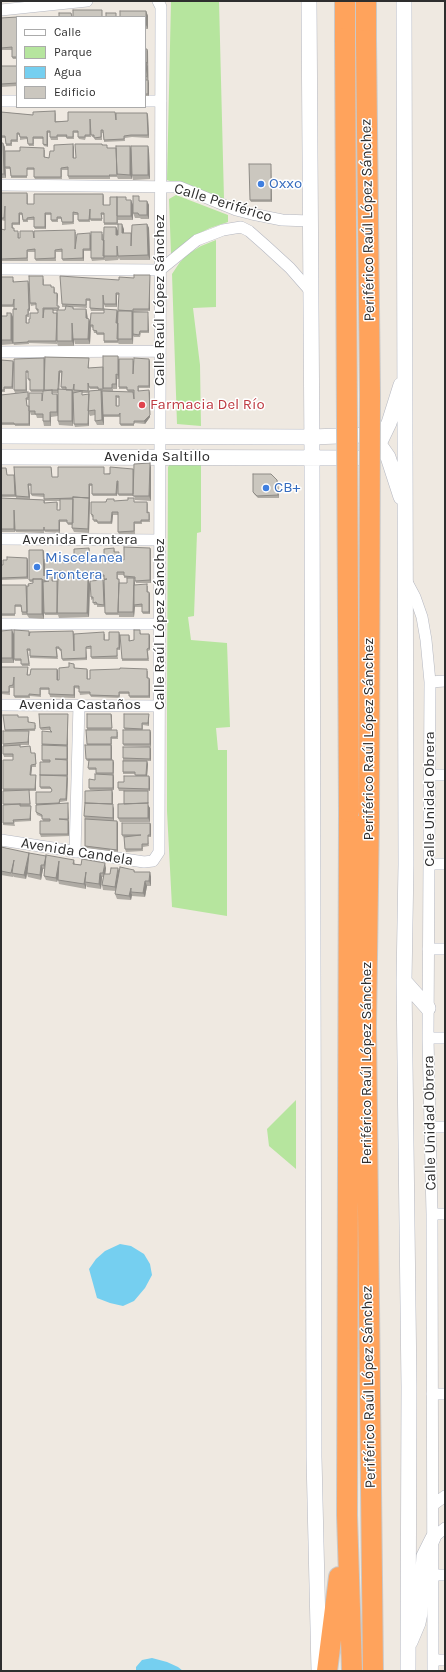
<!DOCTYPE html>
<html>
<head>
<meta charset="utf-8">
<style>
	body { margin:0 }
	#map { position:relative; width:446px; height:1672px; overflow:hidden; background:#efe9e1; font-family:Karla,sans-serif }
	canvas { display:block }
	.frame { position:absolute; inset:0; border:2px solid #2e2e2e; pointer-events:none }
	.legend { position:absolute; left:16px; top:16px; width:130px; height:92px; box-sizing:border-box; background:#fff; border:1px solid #ababab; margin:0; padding:5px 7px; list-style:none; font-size:12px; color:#2e2e2e }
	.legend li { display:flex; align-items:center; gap:8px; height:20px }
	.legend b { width:20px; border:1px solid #ababab }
</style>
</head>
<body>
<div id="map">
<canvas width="446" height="1672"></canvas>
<div class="frame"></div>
<ul class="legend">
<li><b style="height:5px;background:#fff"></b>Calle</li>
<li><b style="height:11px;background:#b6e59e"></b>Parque</li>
<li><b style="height:11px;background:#75cff0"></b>Agua</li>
<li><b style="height:11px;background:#cbc7bf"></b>Edificio</li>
</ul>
</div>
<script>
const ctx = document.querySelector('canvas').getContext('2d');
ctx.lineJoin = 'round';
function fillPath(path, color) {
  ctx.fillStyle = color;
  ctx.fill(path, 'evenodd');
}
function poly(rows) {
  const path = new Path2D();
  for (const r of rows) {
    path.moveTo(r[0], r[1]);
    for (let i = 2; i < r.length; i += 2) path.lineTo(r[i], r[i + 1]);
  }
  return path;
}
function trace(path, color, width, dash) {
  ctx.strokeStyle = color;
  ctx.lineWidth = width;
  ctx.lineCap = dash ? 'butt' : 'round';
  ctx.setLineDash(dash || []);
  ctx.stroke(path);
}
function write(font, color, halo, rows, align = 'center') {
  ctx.font = font + ' Karla,sans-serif';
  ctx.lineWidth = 3;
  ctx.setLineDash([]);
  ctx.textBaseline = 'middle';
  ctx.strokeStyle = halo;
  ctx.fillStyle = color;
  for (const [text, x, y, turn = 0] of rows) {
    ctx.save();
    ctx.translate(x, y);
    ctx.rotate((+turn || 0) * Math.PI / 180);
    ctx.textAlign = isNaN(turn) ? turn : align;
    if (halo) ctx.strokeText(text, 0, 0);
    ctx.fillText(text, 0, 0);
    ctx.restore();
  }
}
fillPath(poly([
	[171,1,219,1,224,199,167,180],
	[176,195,228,215,228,222,210,228,194,236,171,254,169,199],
	[216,240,216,307,193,308,200,365,201,426,177,424,172,274,180,262,188,254,201,246],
	[172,461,201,461,201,532,197,533,194,616,188,617,191,640,227,643,230,727,216,728,218,750,227,750,227,916,172,907,167,811,167,706,168,467],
	[296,1100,296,1169,269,1146,267,1129]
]), '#b6e59e');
fillPath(poly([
	[120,1244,131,1246,144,1254,150,1264,152,1275,145,1288,134,1301,123,1306,110,1303,97,1298,89,1269,96,1259,105,1251],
	[152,1658,167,1662,178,1667,183,1671,136,1671,136,1667,142,1660]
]), '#75cff0');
const street = poly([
	[1,10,87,1],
	[1,101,17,101],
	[145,101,161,101],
	[1,185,180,187,236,210,252,214,282,220,310,221],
	[1,269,160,270,197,240,223,230,241,227,249,231,266,246,290,268,311,292],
	[1,352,160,351],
	[1,539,160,540],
	[406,580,415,597,422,617,426,640,430,682,428,1038,432,1214,433,1671],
	[1,624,160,624],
	[430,682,445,681],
	[1,705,160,706],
	[431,775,445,775],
	[1,840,144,862,153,861,159,852,161,7,158,1],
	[75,852,79,705],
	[430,864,445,864],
	[428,949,445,949],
	[428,1038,445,1038],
	[430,1127,445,1127],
	[432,1214,445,1214],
	[432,1394,445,1394],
	[433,1505,445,1496],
	[433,1538,445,1528],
	[433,1575,445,1575],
	[433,1660,445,1660]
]);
const secondary = poly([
	[309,1,312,458,314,1457,319,1671],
	[404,1,406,864,404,981,409,1387,408,1671],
	[1,436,312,437,365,435,379,444,388,457,401,497],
	[1,457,366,458,376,450,389,423,401,385],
	[404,981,428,1008],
	[410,1642,418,1623,420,1613,424,1556,433,1538]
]);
const highway = poly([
	[345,1,345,38],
	[366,40,366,1],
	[349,812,347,1515,352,1671],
	[369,816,366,1027,373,1671],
	[327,1671,339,1577]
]);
trace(street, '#b4b7c1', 12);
trace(secondary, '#b4b7c1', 16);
trace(highway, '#c9c9c9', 22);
trace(street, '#fff', 11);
trace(secondary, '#fff', 15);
trace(highway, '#ffa35c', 20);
const highwayBridge = poly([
	[345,38,349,812],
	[366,40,370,395,369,816]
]);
trace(highwayBridge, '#c9c9c9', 22, []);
trace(highwayBridge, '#ffa35c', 20);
fillPath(poly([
	[146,11,148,16,148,29,145,29,145,17],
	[17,17,17,59,13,59,12,57,12,50,1,50,1,18],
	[145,49,148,51,149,96,145,96],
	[1,66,17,66,17,86,1,87],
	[55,111,56,114,56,121,68,121,115,112,116,114,147,113,148,115,149,138,132,137,125,138,125,141,104,142,104,140,103,133,102,133,102,140,95,140,94,137,92,137,91,132,91,137,86,137,85,140,79,139,78,137,78,133,74,133,74,139,67,139,66,137,58,137,58,140,51,140,50,137,50,133,48,133,48,147,44,146,43,144,43,139,34,139,34,146,29,146,27,139,20,140,20,135,18,135,18,142,12,142,12,146,6,146,6,144,5,138,1,138,1,112,33,115],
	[1,143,5,147,5,151,45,150,45,157,49,158,54,151,74,147,74,158,76,158,102,144,103,145,108,148,131,149,148,146,149,151,150,179,133,180,132,176,132,179,118,179,117,177,110,177,110,179,69,179,68,176,68,170,62,170,62,179,35,179,34,177,34,170,27,170,27,178,11,178,11,176,10,169,6,169,5,168,6,178,1,178],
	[271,164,271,166,272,202,251,202,250,200],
	[1,193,27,193,28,195,28,204,34,204,103,194,104,196,104,205,110,205,128,200,131,200,133,205,133,220,118,220,118,218,118,225,104,225,104,215,102,215,102,221,91,221,90,219,90,222,79,222,78,220,78,215,74,215,74,224,62,225,62,219,58,219,58,222,52,222,51,220,51,215,46,215,46,229,35,229,34,227,34,220,28,220,28,222,23,222,22,215,20,215,20,225,13,225,13,228,15,231,19,233,19,238,34,234,76,232,76,240,91,235,103,234,103,240,104,240,116,227,118,231,124,229,124,233,131,233,132,236,147,224,149,228,150,260,120,260,119,258,118,260,105,261,105,259,105,260,92,261,91,258,91,251,84,251,84,261,63,261,62,259,62,252,56,252,56,261,36,261,35,259,35,252,28,252,28,261,1,261,1,229,5,230,5,221,1,220],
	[141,201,147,201,149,205,149,219,141,219,140,218,135,218,133,213],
	[150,275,150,311,134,312,148,315,149,333,141,333,140,337,134,337,133,336,133,344,119,344,118,343,104,343,104,335,97,335,96,333,94,333,93,328,91,327,91,325,90,344,75,344,74,340,74,346,58,346,57,343,57,344,29,343,29,344,14,345,13,343,13,344,1,345,1,316,7,316,11,313,13,317,14,309,14,307,1,307,1,277,14,280,14,282,29,284,30,311,29,311,29,317,27,317,27,323,29,323,30,319,38,313,38,311,37,311,36,309,36,305,31,306,30,303,44,278,44,285,51,287,54,287,55,289,55,293,57,293,58,295,57,306,59,308,59,310,65,310,66,307,62,307,62,304,119,280,134,278],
	[117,295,119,295,119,311,118,323,118,312,117,310,104,309,104,304,105,307,117,307],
	[87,301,90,301,90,308,91,311,104,311,104,313,91,323,88,319,87,313,86,309,74,309,73,307,87,308],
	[53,311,57,311,57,313,54,313],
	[45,357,89,358,89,368,103,367,119,359,133,361,150,361,150,388,139,388,139,391,150,393,150,417,145,424,134,423,134,426,121,426,120,424,120,417,104,417,104,416,104,425,97,425,95,421,95,415,90,416,89,414,89,426,75,427,74,424,73,406,73,426,59,425,58,421,58,416,51,417,51,426,44,426,43,421,43,418,37,418,36,415,31,415,30,412,30,426,15,426,15,425,1,425,1,395,28,392,29,400,43,395,43,392,31,392,30,390,30,381,29,381,28,379,28,373,26,373,27,392,15,393,14,390,14,359,44,358,45,360],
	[60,373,61,373,61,387,62,389,66,390,59,389],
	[117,379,119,379,119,389,127,389,128,392,113,391,113,389,117,389],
	[89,387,90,389,98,389,98,390,89,391],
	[53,393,58,393,58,396,57,394,53,394],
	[82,393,89,393,89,394,82,395],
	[117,398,119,398,119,406,117,406],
	[27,400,29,400,29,406,27,406],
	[1,360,13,361,13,389,5,389,5,392,1,392],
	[14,467,51,467,52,469,52,477,58,477,104,469,104,474,133,469,151,467,151,501,135,500,134,496,119,496,118,494,118,484,117,496,93,496,92,494,92,486,90,486,89,533,74,532,72,528,72,525,68,525,67,522,60,522,60,533,45,532,44,530,44,533,16,532,15,530,15,522,15,532,1,532,1,498,16,498,16,496],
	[29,486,31,486,31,494,32,496,44,497,44,500,30,499],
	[45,501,60,501,60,510,57,510,58,504,57,502,45,503],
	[1,468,6,468,7,470,7,475,14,475,15,477,16,497,1,497],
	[278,482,279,498,258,498,254,494,253,492],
	[114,499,114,501,134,500,134,502,147,502,148,504,148,512,149,512,150,515,150,522,142,522,142,524,135,524,135,534,119,534,118,532,118,515,113,515,112,524,98,524,97,522,94,522,93,517,92,517,91,514,104,502],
	[89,548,90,551,90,559,95,559,104,557,114,548,115,552,119,554,119,559,124,560,150,548,151,550,151,583,136,583,135,579,134,579,135,583,135,585,148,586,148,592,150,594,150,614,143,614,142,612,142,607,135,607,135,606,134,617,119,617,119,615,106,615,105,613,104,577,86,576,86,579,88,579,90,584,89,617,59,618,58,615,45,615,44,611,44,619,29,618,27,615,22,615,21,607,15,607,15,616,1,616,1,585,29,586,33,583,33,582,30,582,29,580,43,550,44,552,44,563,74,558],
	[58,573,62,573,63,579,58,579],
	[118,575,124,575,124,578,127,578,127,583,120,583,119,579,118,579],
	[53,579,58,579,57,581,53,581],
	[28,560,28,579,2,580,1,578],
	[104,583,105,607,97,607,97,605,94,605,93,599,91,600,91,597],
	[1,631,14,634,14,663,2,663,1,660],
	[29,631,30,633,73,631,74,633,74,640,105,634,105,640,109,640,120,635,120,650,117,650,118,659,92,659,91,657,91,649,86,649,87,660,63,661,62,659,61,651,60,651,59,649,57,649,58,659,30,658,30,651,28,651,30,666,22,666,21,661,15,661,14,659],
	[141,632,141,634,149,634,150,636,150,650,148,651,149,661,122,661,122,659,129,635,130,637,130,641,134,640],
	[74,664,75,668,87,669,88,671,88,679,90,679,148,671,148,678,150,680,150,698,130,698,129,694,120,694,120,698,91,697,90,694,80,695,79,689,75,688,75,698,50,697,49,690,41,690,41,697,30,696,30,698,15,698,14,696,14,688,10,688,10,695,1,694,1,667,28,667,28,675,57,669,58,671,58,680,59,680,69,667],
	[111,714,112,716,112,730,118,732,118,739,112,739,112,760,113,760,114,763,114,790,90,790,89,788,95,780,96,774,96,770,89,770,88,768,89,761,87,761,86,759,87,745,87,728],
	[68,716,68,762,67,801,60,802,60,804,68,803,68,806,69,836,41,837,40,834,43,821,42,817,37,815,36,812,36,804,51,792,52,790,51,789,41,789,40,787,40,775,43,762,42,760,42,744,50,732,50,730,41,730,40,728],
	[149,716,149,726,143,725,143,730,150,730,151,733,151,747,124,746,123,744,125,730,124,728],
	[19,717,28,717,29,723,36,725,35,731,29,731,29,745,20,745,20,747,30,746,31,753,35,753,36,755,36,767,32,767,31,775,36,775,36,791,29,791,31,808,31,821,14,822,15,826,3,825,3,823,4,805,3,791,3,789,13,760,13,757,4,757,3,754,3,744,5,731,5,730],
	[150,747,151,749,151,761,123,761,123,758],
	[147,761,148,764,147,776,149,776,150,779,150,791,119,791,118,788,124,782,136,776,135,774,123,774,123,772],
	[113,793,113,806,114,809,114,821,118,823,118,852,86,848,85,846,85,819,84,816],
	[148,793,148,805,150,808,150,822,120,822,118,818,124,804],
	[150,823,151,825,151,837,148,837,149,846,143,847,143,851,126,852,125,849,124,837,123,837,122,835],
	[1,847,29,854,46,856,46,858,74,860,75,864,106,868,105,874,110,874,119,871,134,870,135,872,150,872,151,877,151,886,147,886,145,897,132,896,132,895,131,900,117,899,115,894,116,891,103,890,102,885,103,877,102,877,101,889,87,887,86,885,86,889,59,884,58,880,57,882,46,880,44,876,45,869,43,869,41,880,28,877,27,874,26,879,14,877,13,876,13,877,1,875]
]), '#afaba4');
fillPath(poly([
	[146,11,148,16,148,29,146,25],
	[147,49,148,51,148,65,147,63],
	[146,62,148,66,148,81,147,76],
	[148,80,149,83,149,96,148,94],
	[147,113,148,115,149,138,148,135],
	[47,131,48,133,48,147,47,145],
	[3,143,5,147,6,178,4,174],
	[73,144,74,147,74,160,73,158],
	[130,146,132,151,132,179,130,175],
	[148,146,149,151,150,179,148,175],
	[271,164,271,166,272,202,271,200],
	[131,200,133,205,133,220,131,216],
	[147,201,149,205,149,219,147,215],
	[19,213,20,215,20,225,19,223],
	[45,213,46,215,46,229,45,227],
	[122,224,124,229,124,237,122,233],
	[147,224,149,228,150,260,148,255],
	[116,227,118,231,118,240,116,235],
	[90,233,91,236,91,251,90,249],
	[83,249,84,251,84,261,83,258],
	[150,275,150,311,149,309],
	[28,281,29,284,30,311,29,309],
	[57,293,58,295,57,308],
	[116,293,117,295,117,307,116,304],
	[86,309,87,313,88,323,86,318],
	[117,310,118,312,117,325,116,323],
	[132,311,134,315,133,344,132,339],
	[148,312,148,315,149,333,148,331],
	[11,313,13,317,13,344,11,340],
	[89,319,91,323,90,344,88,339],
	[72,323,74,328,74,346,72,341],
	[118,356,119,361,119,379,118,375],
	[44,358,45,360,44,392],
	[149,359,150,361,150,388,149,386],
	[13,361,14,363,13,389,12,387],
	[26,371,26,373,27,392,26,390],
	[59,371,60,373,59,393],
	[116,374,117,379,117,389,116,384],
	[72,390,74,394,73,426,72,421],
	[101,390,103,394,104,425,102,420],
	[149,390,150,393,150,417,145,424,144,421],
	[57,394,59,398,58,416,57,412],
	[29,406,30,412,30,426,29,424],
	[50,412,51,417,51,426,50,421],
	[89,412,89,426,88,424],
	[150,463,151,467,151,501,149,496],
	[14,475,15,477,16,497,15,495],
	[277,480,278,482,279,498,278,495],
	[117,481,118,484,117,496,116,494],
	[28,484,29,486,30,499,29,497],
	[89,484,90,486,90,501,89,498],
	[89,498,90,502,89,533,88,529],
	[14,510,15,513,15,532,14,529],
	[112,512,113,515,112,524,111,522],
	[59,520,60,522,60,533,59,530],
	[150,548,151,550,151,583,150,580],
	[43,550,44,552,45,578,44,576],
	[27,558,28,560,28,579,27,577],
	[134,578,135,583,135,605,134,605,135,606,134,617,133,612],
	[42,579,44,583,44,619,42,614],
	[88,579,90,584,89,617,87,613],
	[103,580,104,583,105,607,104,605],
	[149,592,150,594,150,614,149,612],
	[12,630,14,634,14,663,12,658],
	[119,632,120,635,120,650,119,648],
	[149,634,150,636,150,650,149,648],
	[86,647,86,649,87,660,86,658],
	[57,669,58,671,58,683,57,680],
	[149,678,150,680,150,698,149,696],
	[74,686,75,688,75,698,74,695],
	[68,714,68,747,67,745],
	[111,714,112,716,112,730,112,728],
	[149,714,149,726,148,723],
	[150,730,151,733,151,747,150,744],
	[29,731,29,745,28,742],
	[111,745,112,747,112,761,111,759],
	[67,746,68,748,68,761,67,759],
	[150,747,151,749,151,761,150,759],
	[67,760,68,762,68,777,67,775],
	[113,760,114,763,113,775],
	[147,761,148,764,147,777,146,775],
	[31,765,32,767,31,777,30,775],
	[36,775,36,791,35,789],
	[113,775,114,777,114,790,113,788],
	[67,776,68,778,67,801,66,799],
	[149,776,150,779,150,791,149,789],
	[112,790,113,793,113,806,114,809,114,823,113,818],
	[148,791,148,805,150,808,150,822,148,818],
	[68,803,68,806,69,821,68,819],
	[31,806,31,821,30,819],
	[68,820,69,822,69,836,68,834],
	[117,821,118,823,118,852,117,850],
	[150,823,151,825,151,837,150,835],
	[29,853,30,857,26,879,24,875],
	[46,856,47,860,46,870,44,865],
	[59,861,61,865,57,882,56,878],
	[105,863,106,868,105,877,103,873],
	[41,865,43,869,41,880,40,875],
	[118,868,120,873,117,892,115,887],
	[86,872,85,882,86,885,86,889,84,884],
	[150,872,151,877,151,886,149,881],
	[100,873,102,877,101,889,99,884],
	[145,881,147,886,145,897,143,893],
	[131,888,131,892,132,895,131,900,129,896]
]), '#8e8b86');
const building = poly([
	[73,10,102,10,102,17,73,17,73,10],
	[120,11,146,11,146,25,145,25,145,17,120,17,120,11],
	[59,13,71,13,72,17,59,17,59,13],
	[106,13,116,13,116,17,106,17,106,13],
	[17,17,17,57,12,57,12,47,1,48,1,18,17,17],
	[145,49,147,49,147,63,146,62,145,62,145,49],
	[145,62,146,62,147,76,145,77,145,62],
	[1,66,17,66,17,83,1,84,1,66],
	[145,80,148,80,148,94,145,94,145,80],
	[55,111,55,122,68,121,68,112,115,112,116,120,116,113,147,113,148,135,131,135,124,136,124,139,104,140,103,130,101,130,101,137,94,138,94,135,91,135,90,119,90,135,85,135,85,137,78,137,78,131,73,131,73,137,66,137,67,135,57,135,57,137,50,137,50,131,47,131,47,145,43,144,43,137,33,137,33,144,28,144,27,137,20,137,19,133,17,133,17,140,11,140,11,144,6,144,5,136,1,136,1,112,33,115,33,112,55,111],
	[1,143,3,143,4,174,1,174,1,143],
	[73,144,73,158,76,158,75,144,102,144,102,145,107,145,107,148,116,148,117,175,109,175,110,176,68,176,68,167,61,168,61,177,34,177,34,168,27,168,27,176,11,176,10,167,5,167,5,151,20,151,20,147,44,148,44,157,49,158,50,151,54,151,54,145,73,144],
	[116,146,130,146,130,175,117,174,116,146],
	[131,146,148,146,148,175,132,175,131,146],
	[249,164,271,164,271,200,250,200,249,164],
	[1,193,27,193,27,204,34,204,34,194,103,194,103,205,110,205,110,197,117,197,117,223,104,223,104,213,101,213,102,219,90,219,90,209,89,220,78,220,78,213,73,212,73,222,62,222,61,217,57,217,57,220,51,220,51,213,45,213,45,227,34,227,34,217,27,218,27,220,23,220,22,213,19,213,19,223,12,223,12,228,14,228,14,231,18,231,18,238,20,238,20,231,33,231,34,238,34,231,75,230,75,249,77,234,90,233,90,249,83,249,83,258,62,259,62,249,55,250,55,258,35,259,35,249,27,250,27,258,1,259,1,229,5,230,5,206,4,218,1,218,1,193],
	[133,196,139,196,139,201,147,201,147,215,139,215,138,213,133,213,133,196],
	[117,197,126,197,126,200,131,200,131,216,117,216,117,197],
	[118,224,122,224,122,233,131,233,131,246,132,225,147,224,148,255,118,256,117,246,117,256,103,256,104,227,116,227,116,235,118,235,118,224],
	[91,232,102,232,102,240,104,240,104,258,91,258,91,232],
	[134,275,150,275,149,309,133,309,133,311,118,310,119,293,116,293,116,304,104,304,103,295,103,309,90,308,90,299,86,299,86,305,62,304,60,276,119,280,119,277,134,278,134,275],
	[29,276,43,276,43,285,51,285,51,287,54,287,54,293,57,293,57,306,59,306,59,308,43,308,43,318,44,309,53,309,53,313,57,313,56,341,28,341,28,342,13,343,13,309,17,309,14,309,14,299,13,305,1,305,1,277,13,277,13,282,28,281,29,309,28,309,28,315,26,315,26,323,29,323,29,319,30,319,30,313,38,313,38,309,36,309,36,303,30,303,29,276],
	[66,306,73,307,73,309,86,309,86,318,89,319,88,339,73,339,72,323,72,341,57,341,57,310,65,310,66,306],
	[104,309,117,310,116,323,118,323,118,341,104,341,104,333,96,333,97,331,93,330,93,325,90,325,91,313,104,313,104,309],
	[118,311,132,311,132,339,117,339,118,311],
	[133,312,148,312,148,331,140,331,139,335,133,334,133,312],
	[7,313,11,313,11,340,1,340,1,316,7,316,7,313],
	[103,356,118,356,118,375,116,374,116,384,112,384,112,388,103,388,103,356],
	[45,357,89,358,88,368,103,367,103,389,98,389,98,387,89,387,88,383,88,391,74,390,74,384,73,390,66,390,66,387,61,387,62,371,59,371,58,390,44,390,45,357],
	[44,358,44,390,30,390,30,379,28,379,28,371,26,371,26,390,14,390,14,359,44,358],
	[134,358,149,359,149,386,138,386,138,391,149,390,150,415,144,421,134,421,134,424,120,424,120,413,119,415,103,415,102,391,133,392,134,399,134,390,127,390,127,387,119,387,119,359,133,359,133,374,134,358],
	[116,396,119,396,119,406,116,406,116,396],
	[1,360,13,361,12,387,4,387,4,390,1,390,1,360],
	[58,389,72,390,72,421,58,421,58,389],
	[52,390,52,394,57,394,57,412,50,412,50,421,43,421,43,414,35,414,35,411,29,411,29,393,42,393,42,401,43,391,52,390],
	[101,390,102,420,95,421,95,410,88,411,89,391,101,390],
	[82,391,82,395,89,394,88,424,74,424,73,393,82,391],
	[28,392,28,398,26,398,27,406,29,406,29,424,14,424,14,423,1,423,1,395,28,392],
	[150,463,149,496,133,496,134,464,150,463],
	[14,467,51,467,52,477,58,477,58,467,104,467,104,474,110,474,110,467,133,469,133,494,118,494,118,481,117,481,116,494,92,494,92,484,89,484,89,498,73,497,73,498,44,499,44,494,31,494,31,484,28,484,29,497,16,496,14,467],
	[1,468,6,468,7,475,14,475,15,495,1,495,1,468],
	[253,474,271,474,277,480,278,495,257,496,253,492,253,474],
	[73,497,89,498,88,529,72,528,73,497],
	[1,498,44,500,44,503,57,502,57,510,60,510,60,499,73,499,73,523,67,523,67,520,59,520,59,530,44,530,44,527,44,530,15,530,14,510,14,529,1,529,1,498],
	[128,498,134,498,134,502,147,502,147,513,149,512,149,520,141,520,141,522,134,522,134,531,118,532,118,512,112,512,111,522,97,522,97,520,93,520,93,515,91,514,91,502,106,502,107,499,114,499,114,501,128,500,128,498],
	[124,547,150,548,150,580,135,581,135,577,124,576,124,572,117,572,117,579,119,579,118,612,118,613,105,613,104,580,107,579,104,579,104,575,85,574,85,577,83,577,83,579,74,579,74,577,62,577,62,571,57,571,57,577,52,577,52,581,57,581,57,613,44,613,43,582,49,581,43,580,42,579,33,579,33,580,29,580,29,550,43,550,44,576,45,559,60,559,60,560,74,558,74,549,89,548,89,559,95,559,94,557,104,557,104,549,114,548,114,552,119,552,118,559,124,560,124,547],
	[7,557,27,558,27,577,1,578,1,565,3,565,3,560,7,560,7,557],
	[72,578,72,579,88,579,87,613,57,613,58,579,72,578],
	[127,578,134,578,133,612,118,612,119,583,127,583,127,578],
	[33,579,42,579,42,614,27,614,27,586,29,586,28,584,33,583,33,579],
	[103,580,104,605,97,604,96,602,93,603,93,597,91,597,90,581,103,580],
	[147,584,147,592,149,592,149,612,142,612,142,604,134,605,134,585,147,584],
	[1,585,26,585,27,612,22,612,21,605,15,605,15,614,1,614,1,585],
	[12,630,12,658,1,658,1,631,12,630],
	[14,630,29,631,29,636,30,632,73,631,74,651,74,634,104,632,104,640,109,640,109,632,119,632,119,648,117,648,117,656,91,657,91,646,86,647,86,658,62,659,61,649,59,649,59,647,56,647,57,657,30,656,30,649,27,649,29,664,21,664,21,659,14,659,14,630],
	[134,630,140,630,140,634,149,634,149,648,147,649,148,659,122,659,120,635,129,635,129,641,134,640,134,630],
	[69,663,74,664,74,668,87,669,87,679,90,679,90,670,120,669,120,668,147,669,147,678,149,678,149,696,129,696,129,692,119,692,119,696,90,695,90,692,79,692,79,686,74,686,74,695,49,694,49,688,40,688,40,695,29,694,29,696,14,696,14,677,13,685,9,686,9,692,1,692,1,667,28,667,27,675,30,675,31,669,57,669,57,680,59,680,59,668,69,667,69,663],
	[39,714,68,714,67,745,42,744,42,731,52,732,50,730,50,727,40,728,39,714],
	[87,714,111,714,112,728,87,728,87,714],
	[124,714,149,714,148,723,142,723,142,729,124,728,124,714],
	[3,715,18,715,18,717,28,717,28,722,35,723,35,729,5,730,3,715],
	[86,730,117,730,117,737,111,737,111,744,87,744,86,730],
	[123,730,150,730,150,744,123,744,123,730],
	[3,731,29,731,28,742,3,744,3,731],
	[20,745,20,747,30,746,31,753,35,753,36,764,31,765,30,775,36,775,35,789,3,789,3,760,13,760,13,754,3,754,3,746,20,745],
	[42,745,67,746,67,759,55,759,67,760,67,775,40,775,40,762,50,762,50,760,42,760,42,745],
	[85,745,111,745,111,759,86,759,85,745],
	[123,747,150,747,150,759,123,758,123,747],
	[89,760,113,760,113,773,96,773,96,768,88,768,89,760],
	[123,761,147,761,146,775,135,775,135,772,123,772,123,761],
	[95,774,113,775,113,788,89,788,89,779,95,780,95,774],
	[40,775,67,776,66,799,60,799,59,803,36,804,36,792,51,792,52,790,50,787,40,787,40,775],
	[124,776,149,776,149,789,118,788,118,782,124,782,124,776],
	[29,790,30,804,3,804,3,791,29,790],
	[112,790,112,804,85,803,85,791,112,790],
	[124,791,148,791,148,803,124,804,124,791],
	[68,803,68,819,59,819,68,820,68,834,40,834,40,821,50,821,50,819,42,819,42,815,36,812,36,805,68,803],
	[85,803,113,804,113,818,84,816,85,803],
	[148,803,148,818,118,818,118,804,148,803],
	[20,804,20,806,31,806,30,819,13,820,14,823,3,823,3,805,20,804],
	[85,819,117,821,117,850,85,846,85,819],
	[122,823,150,823,150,835,148,835,148,844,142,844,142,849,125,849,124,837,141,835,122,835,122,823],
	[1,847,29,853,24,875,12,873,14,860,11,873,1,871,1,847],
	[29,853,46,856,44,865,41,865,40,875,27,873,29,853],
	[46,855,74,860,73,864,81,865,82,859,105,863,103,873,100,873,99,884,85,882,86,872,84,884,58,880,59,861,56,878,44,876,46,855],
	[120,867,134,870,134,872,150,872,149,881,145,881,143,893,131,892,131,888,129,896,115,894,120,867],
	[111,868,118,868,115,887,102,885,104,874,110,874,111,868]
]);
fillPath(building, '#cbc7bf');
trace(building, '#8e8b86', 1);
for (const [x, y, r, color] of [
	[261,184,4,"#3f7fe0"],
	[142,405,4,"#e0444e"],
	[266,488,4,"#3f7fe0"],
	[37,567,4,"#3f7fe0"]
]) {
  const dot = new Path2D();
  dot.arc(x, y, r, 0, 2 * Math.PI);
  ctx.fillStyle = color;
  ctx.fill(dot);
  trace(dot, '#fff', 1.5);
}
write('15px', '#366cbe', '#fff', [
	["Oxxo",269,184],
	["CB+",274,488],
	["Miscelanea",45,558],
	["Frontera",45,575]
], 'left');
write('15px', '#2e2e2e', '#fff', [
	["Calle Periférico",223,203,17],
	["Periférico Raúl López Sánchez",368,220,-91],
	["Calle Raúl López Sánchez",160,300,-90],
	["Avenida Saltillo",157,457],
	["Avenida Frontera",80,540],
	["Calle Raúl López Sánchez",160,624,-90],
	["Avenida Castaños",80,705],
	["Periférico Raúl López Sánchez",369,739,-90],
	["Calle Unidad Obrera",430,799,-90],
	["Avenida Candela",77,852,9],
	["Periférico Raúl López Sánchez",367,1063,-90],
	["Calle Unidad Obrera",430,1123,-91],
	["Periférico Raúl López Sánchez",369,1387,-91]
]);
write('15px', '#be3a42', '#fff', [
	["Farmacia Del Río",150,405]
], 'left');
</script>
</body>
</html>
